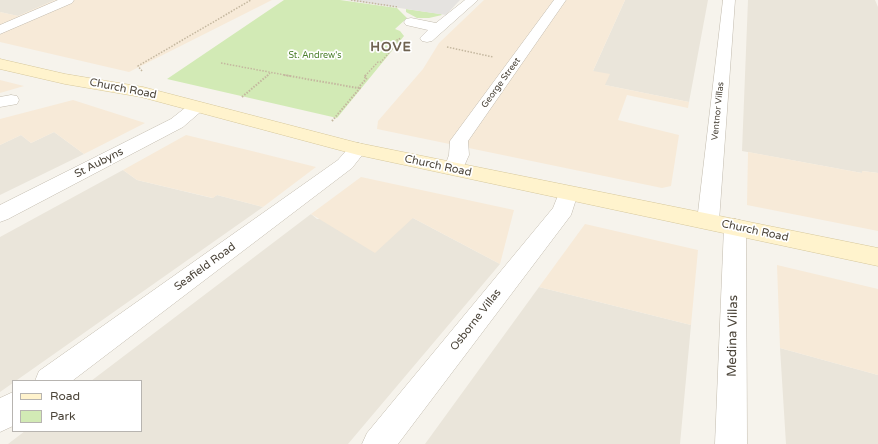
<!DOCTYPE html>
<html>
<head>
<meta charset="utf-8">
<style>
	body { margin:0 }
	#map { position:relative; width:878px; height:444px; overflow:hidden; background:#f6f3ec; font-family:"Varela Round",sans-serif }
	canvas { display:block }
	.legend { position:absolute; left:12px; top:380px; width:130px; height:52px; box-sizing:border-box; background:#fff; border:1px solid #b7b4b0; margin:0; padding:5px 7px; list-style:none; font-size:12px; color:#4b4439 }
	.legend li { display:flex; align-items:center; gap:8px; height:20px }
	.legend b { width:20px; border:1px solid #b7b4b0 }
</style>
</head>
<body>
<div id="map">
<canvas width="878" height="444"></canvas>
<ul class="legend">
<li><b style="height:5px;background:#fff3cd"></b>Road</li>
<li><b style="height:11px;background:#d2eab5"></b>Park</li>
</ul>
</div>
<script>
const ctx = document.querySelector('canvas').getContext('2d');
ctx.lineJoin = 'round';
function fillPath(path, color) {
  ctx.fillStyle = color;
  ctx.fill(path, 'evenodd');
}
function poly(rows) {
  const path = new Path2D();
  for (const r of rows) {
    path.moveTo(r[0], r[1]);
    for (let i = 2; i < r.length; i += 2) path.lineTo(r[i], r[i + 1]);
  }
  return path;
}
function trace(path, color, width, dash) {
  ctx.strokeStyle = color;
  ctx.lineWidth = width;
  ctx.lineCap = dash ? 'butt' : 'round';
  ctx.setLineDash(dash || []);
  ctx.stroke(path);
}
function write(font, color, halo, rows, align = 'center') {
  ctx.font = font + ' "Varela Round",sans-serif';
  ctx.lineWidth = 3.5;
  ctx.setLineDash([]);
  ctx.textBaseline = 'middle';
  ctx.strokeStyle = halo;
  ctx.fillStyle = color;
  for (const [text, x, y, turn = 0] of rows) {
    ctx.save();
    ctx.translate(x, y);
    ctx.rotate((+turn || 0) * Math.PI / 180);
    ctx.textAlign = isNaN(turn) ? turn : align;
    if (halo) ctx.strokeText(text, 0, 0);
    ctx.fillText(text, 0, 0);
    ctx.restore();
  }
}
fillPath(poly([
	[0,0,55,0,18,16,0,12],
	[625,0,708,0,689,102,605,85,593,71],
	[748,0,875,0,878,7,878,173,862,171,862,173,742,151],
	[54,132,84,154,0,195,0,145,21,135,31,143],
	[123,170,137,180,212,198,217,195,263,207,0,392,0,237],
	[311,214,317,219,413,218,500,264,348,444,8,444,25,431,141,431,141,381,91,381],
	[539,287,691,325,680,444,425,444],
	[780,348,878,375,878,444,786,444]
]), '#eae5da');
fillPath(poly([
	[55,0,272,0,129,72,0,42,0,12,18,16],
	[484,0,625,0,593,71,610,74,605,85,689,102,688,108,627,95,618,120,679,135,671,186,662,188,377,129,378,121,423,69,439,43],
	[0,80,24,86,0,93],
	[73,100,145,123,84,154,54,132,31,143,21,135,0,145,0,119],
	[186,135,256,152,316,167,263,207,217,195,213,198,137,180,123,170],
	[748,152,862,173,862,171,878,173,878,231,747,205],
	[361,177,514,210,500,264,413,218,375,253,311,214],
	[585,224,698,250,691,325,539,287],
	[777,265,878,289,878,375,780,348]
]), '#f7ead8');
fillPath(poly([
	[284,0,340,0,397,8,407,18,395,29,400,31,404,36,337,118,167,79],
	[406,9,441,14,442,15,429,18,417,18,406,12]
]), '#d2eab5');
fillPath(poly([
	[346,0,460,0,446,15]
]), '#e5e3e0');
const street = poly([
	[58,0,74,0,72,3,0,34,0,25,58,0],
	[465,0,478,0,432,41,427,42,422,41,420,38,428,30,406,25,404,22,406,19,411,18,436,23,465,0],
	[554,0,566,0,468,141,469,155,461,173,454,175,447,173,444,169,449,155,450,141,554,0],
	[723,0,735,0,719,221,716,227,708,229,700,227,697,221,723,0],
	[11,95,17,96,19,100,17,104,0,107,0,97,11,95],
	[196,103,202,104,205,108,183,127,8,219,0,222,0,205,171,119,190,104,196,103],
	[358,143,365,145,367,149,352,168,72,381,35,381,39,371,338,160,351,145,358,143],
	[568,186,575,188,578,193,571,215,398,444,362,444,367,433,553,208,561,188,568,186],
	[735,219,743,221,746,227,747,444,715,444,724,227,727,221,735,219],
	[13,392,13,426,0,432,0,398,13,392]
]);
const secondary = poly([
	[0,59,65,74,143,87,358,143,878,248,878,266,358,155,141,97,65,84,0,69,0,59]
]);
trace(street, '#c2bbae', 1);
trace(secondary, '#d6c79b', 1);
trace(poly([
	[351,0,398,7],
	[447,47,493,57],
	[221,63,290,76],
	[142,71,138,66,251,0],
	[267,76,270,73],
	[365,76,378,62,381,62,399,41,397,40,401,38]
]), '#c4b79f', 1.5, [1.5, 1.5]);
trace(poly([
	[284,75,358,88,367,78,364,77,366,75],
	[242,97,268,75],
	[332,121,360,88,358,88]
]), '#c4b79f', 2, [1.5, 1.5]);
fillPath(street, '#fff');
fillPath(secondary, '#fff3cd');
write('9px', '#4a7f2a', '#fff', [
	["St. Andrew's",315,56]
]);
write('9px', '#4b4439', '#fff', [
	["George Street",501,83,-54],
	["Ventnor Villas",718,111,-84]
]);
write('11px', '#4b4439', '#fff', [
	["Church Road",123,89,11],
	["St Aubyns",99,163,-27],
	["Church Road",438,166,12],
	["Church Road",755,231,12],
	["Seafield Road",205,267,-36],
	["Osborne Villas",476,320,-52]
]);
ctx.letterSpacing = '1px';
write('bold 13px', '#6e6250', '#fff', [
	["HOVE",391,48]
]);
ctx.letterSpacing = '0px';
write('13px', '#4b4439', '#fff', [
	["Medina Villas",733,336,-89]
]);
</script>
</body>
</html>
